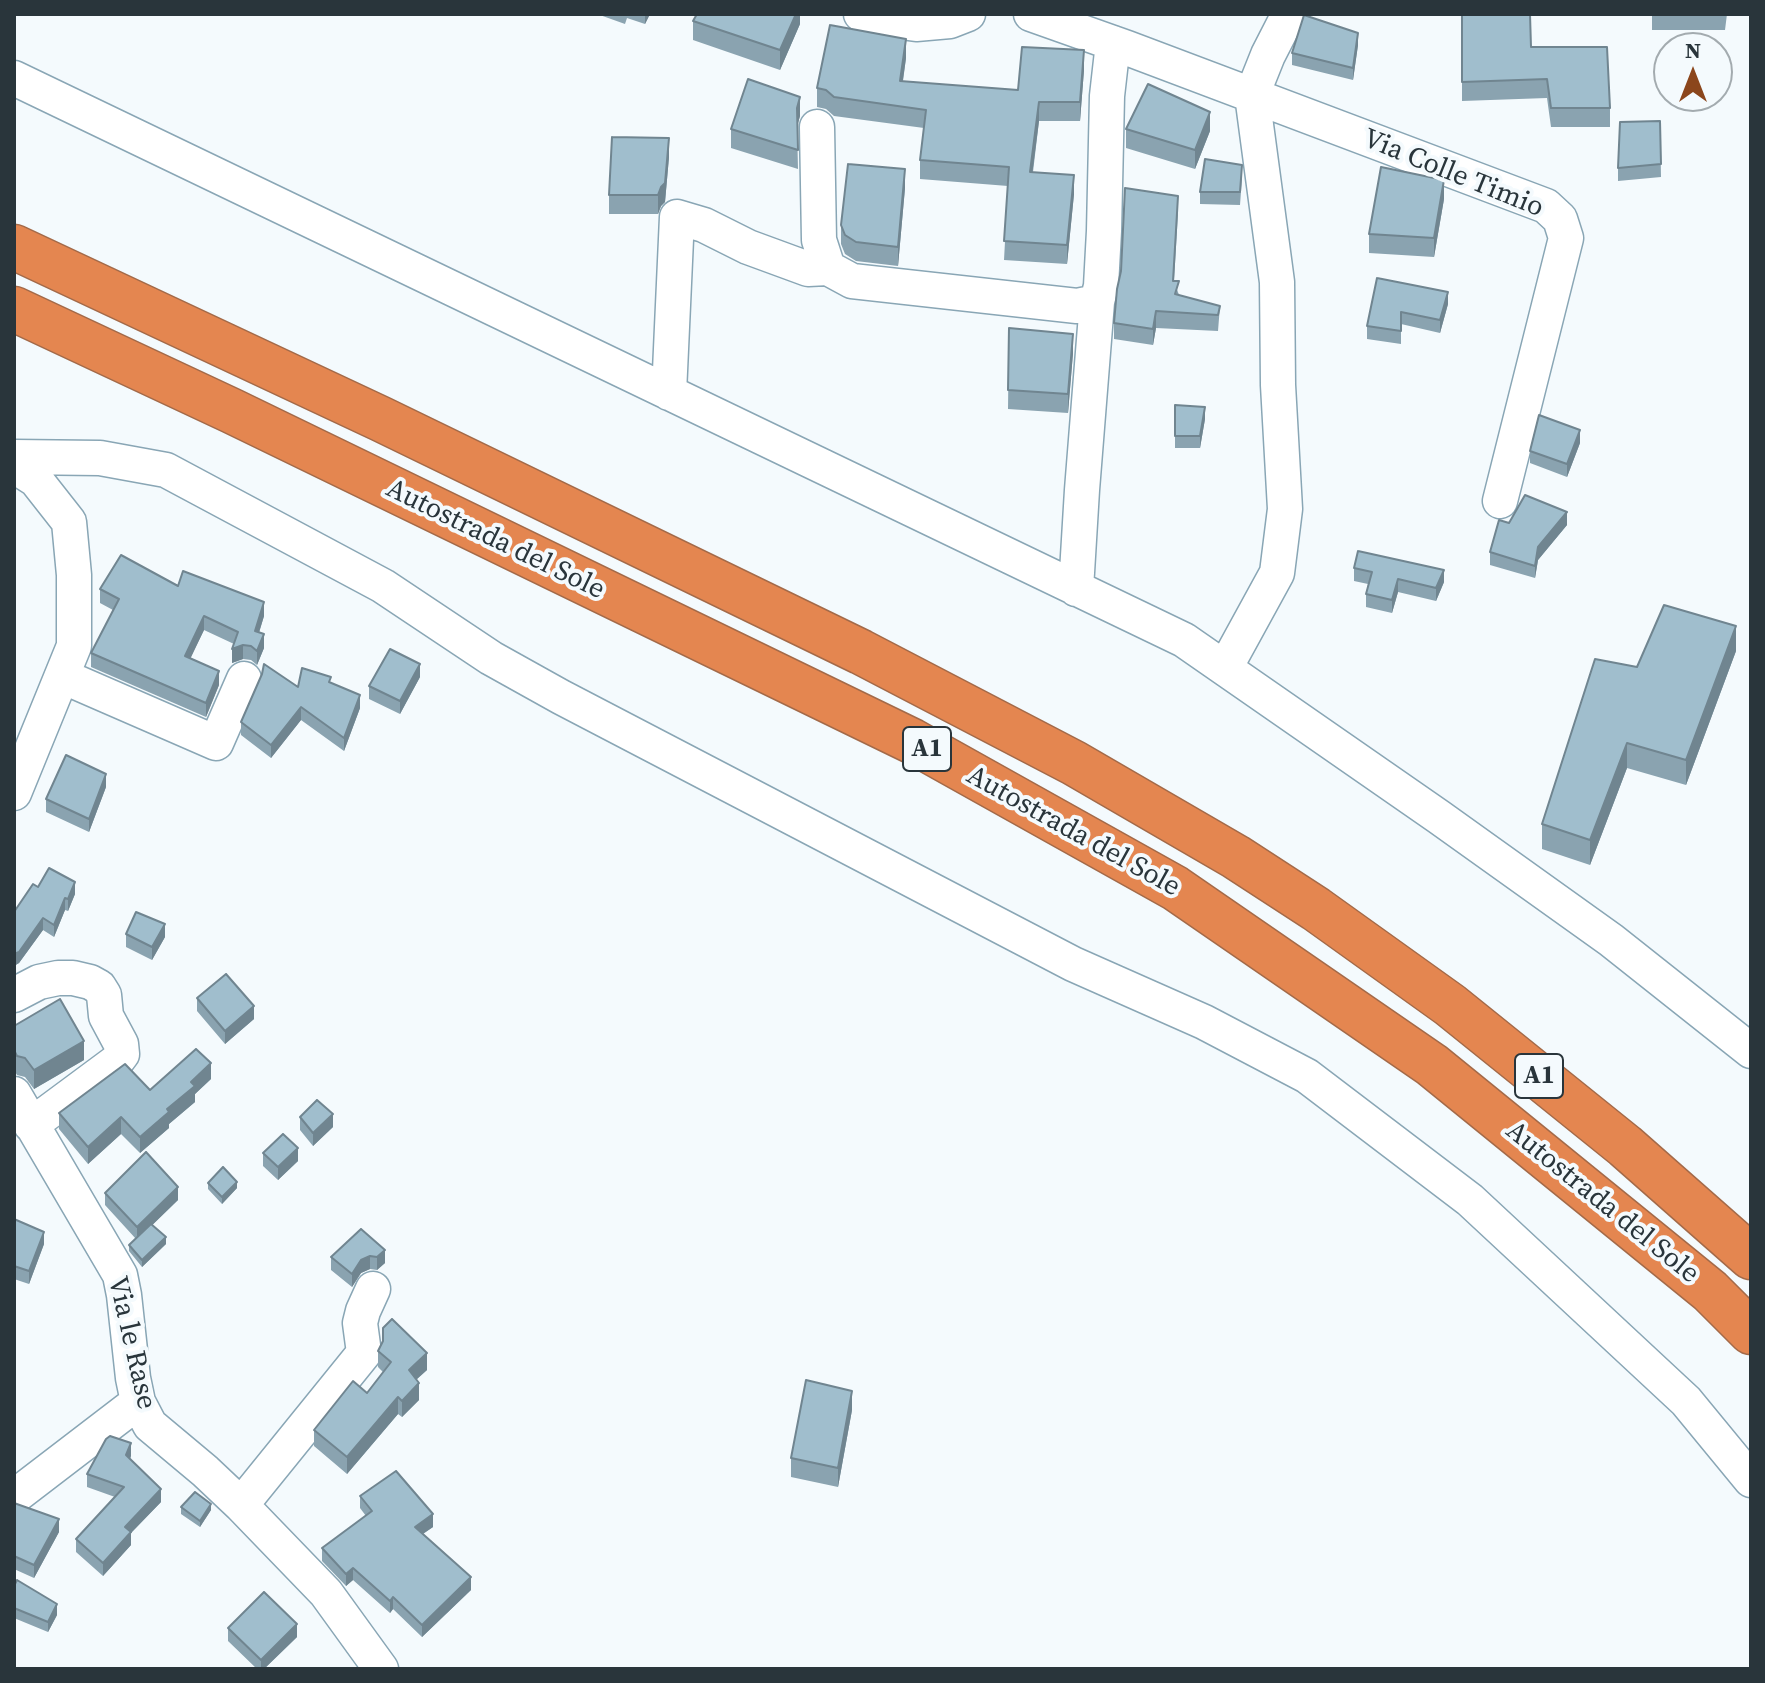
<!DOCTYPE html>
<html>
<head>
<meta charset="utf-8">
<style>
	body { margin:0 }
	#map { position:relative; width:1765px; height:1683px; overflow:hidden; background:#f4fafd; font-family:"Source Serif 4",serif }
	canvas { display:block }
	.frame { position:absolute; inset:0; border:16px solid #29353b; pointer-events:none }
	.north { position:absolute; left:1653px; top:32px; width:80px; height:80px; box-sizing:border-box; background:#f4fafd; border:2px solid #a3abaf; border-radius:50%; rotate:0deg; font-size:22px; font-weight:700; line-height:32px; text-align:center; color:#29353b }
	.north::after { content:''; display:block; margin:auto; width:28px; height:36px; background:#8b461c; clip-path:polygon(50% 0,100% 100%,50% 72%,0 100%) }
</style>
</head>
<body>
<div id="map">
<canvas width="1765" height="1683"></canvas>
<div class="frame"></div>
<div class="north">N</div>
</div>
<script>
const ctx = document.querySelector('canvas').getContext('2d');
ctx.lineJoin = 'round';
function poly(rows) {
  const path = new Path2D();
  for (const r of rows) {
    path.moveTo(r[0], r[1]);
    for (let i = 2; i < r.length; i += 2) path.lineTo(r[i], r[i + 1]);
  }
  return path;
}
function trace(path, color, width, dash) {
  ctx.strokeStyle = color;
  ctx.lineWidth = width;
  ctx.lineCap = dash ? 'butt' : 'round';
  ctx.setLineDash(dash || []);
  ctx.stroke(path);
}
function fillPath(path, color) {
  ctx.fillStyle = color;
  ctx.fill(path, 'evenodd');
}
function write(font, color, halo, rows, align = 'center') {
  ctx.font = font + ' "Source Serif 4",serif';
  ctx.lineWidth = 8;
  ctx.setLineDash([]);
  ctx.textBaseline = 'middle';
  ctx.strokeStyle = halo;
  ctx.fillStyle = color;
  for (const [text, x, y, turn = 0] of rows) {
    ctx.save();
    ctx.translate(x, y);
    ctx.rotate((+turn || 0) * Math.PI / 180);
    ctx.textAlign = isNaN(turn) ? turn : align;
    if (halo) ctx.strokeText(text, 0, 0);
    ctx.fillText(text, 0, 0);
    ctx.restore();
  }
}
const minor = poly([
	[861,14,871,18,916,24,950,21,968,14],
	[1031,14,1127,48,1546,206,1560,219,1566,238,1500,501],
	[14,78,1184,640,1439,817,1611,940,1751,1051],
	[817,127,819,240,828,268,852,281,1077,306,1097,302,1101,286,1104,231,1107,96,1113,43],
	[669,393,677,217,704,225,748,247,808,269,828,268],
	[14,457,100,458,166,470,383,586,491,658,561,697,1073,964,1204,1022,1307,1076,1470,1200,1686,1401,1751,1480],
	[14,466,36,480,69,522,74,575,74,646,14,793],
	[1076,589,1082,490,1097,302],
	[1225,668,1277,573,1285,509,1278,385,1277,282,1252,95,1268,55,1289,14],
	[62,676,216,743,244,679],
	[14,995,39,982,58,978,73,978,90,982,99,987,104,995,106,1016,121,1044,122,1054,116,1062,31,1125],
	[14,1094,120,1275,124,1295,133,1378,138,1402,150,1425,205,1471,241,1505,326,1593,381,1669],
	[14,1497,138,1402],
	[241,1505,364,1353,360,1323,363,1311,373,1289]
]);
const highway = poly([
	[14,247,381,419,861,652,1074,763,1236,857,1316,909,1450,1005,1625,1146,1751,1257],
	[14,309,232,411,912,741,1175,888,1432,1065,1710,1291,1751,1332]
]);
trace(minor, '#89a6b5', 37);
trace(highway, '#a36a49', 47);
trace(minor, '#fff', 34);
trace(highway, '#e48650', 44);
fillPath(poly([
	[597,14,650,14,645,24,627,18,625,24],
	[800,14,800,24,780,70,693,40,693,21],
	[1462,14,1531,47,1610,108,1610,127,1551,127,1547,98,1462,101],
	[1652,14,1727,14,1725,30,1652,30],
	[1358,45,1353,80,1292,65,1292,53],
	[906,58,903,81,1018,90,1084,70,1080,121,1039,121,1033,172,1074,194,1067,264,1004,260,1008,186,920,179,920,160,924,128,834,116,826,109,817,107,817,88],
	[800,116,797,126,798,169,731,148,731,129],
	[1660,121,1661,177,1618,181,1618,168],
	[1126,129,1210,131,1195,169,1126,148],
	[669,157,665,202,661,206,658,214,609,214,609,195],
	[1242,178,1240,205,1200,204,1200,192],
	[905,188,898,266,856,261,845,254,841,244,841,225],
	[1444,199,1434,257,1369,253,1369,234],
	[1178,213,1174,281,1179,295,1220,306,1218,331,1156,328,1153,345,1114,339,1114,323],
	[1448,292,1448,304,1440,333,1401,324,1401,344,1367,339,1367,326],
	[1009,328,1073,353,1068,413,1008,409],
	[1175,405,1205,419,1200,448,1175,448],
	[1580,443,1567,477,1530,463,1530,451],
	[1509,523,1567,525,1538,560,1535,578,1490,565,1490,552],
	[1354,568,1444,582,1436,601,1398,592,1392,613,1366,607,1366,594,1368,584,1354,581],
	[178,586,264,616,259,633,264,648,257,665,251,660,243,659,232,663,234,644,204,630,190,658,219,685,206,717,91,667,91,653,113,610,100,603,100,589],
	[1736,651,1686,785,1627,768,1590,865,1542,849,1542,824,1637,667],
	[420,677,400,714,369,699,369,686],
	[331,683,360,708,344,751,301,720,271,758,241,735,241,722,298,687],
	[106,787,89,832,46,812,46,799],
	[38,887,75,894,68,911,65,910,54,937,43,930,19,963,14,966,14,912],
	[126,934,165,937,152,960,126,947],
	[197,998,254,1019,225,1044,197,1011],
	[14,1026,84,1060,34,1089,25,1077,17,1075,14,1070],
	[211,1079,195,1094,195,1102,169,1124,169,1128,140,1153,121,1134,88,1164,59,1129,59,1113,150,1090],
	[300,1117,333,1127,313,1146,300,1130],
	[263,1153,298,1161,278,1180,263,1166],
	[208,1183,237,1188,222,1204,208,1189],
	[105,1193,178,1200,152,1225,166,1244,142,1267,129,1251,129,1245,136,1239,105,1205],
	[14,1219,44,1244,29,1284,14,1279],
	[385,1250,385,1263,377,1270,370,1269,361,1273,352,1287,331,1270,331,1257],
	[378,1351,427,1370,416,1380,419,1400,402,1417,398,1414,347,1474,314,1446,314,1430,367,1393,383,1372,378,1367],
	[852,1410,838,1487,791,1477,791,1458],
	[131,1456,130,1459,161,1502,131,1533,131,1545,103,1576,76,1552,76,1539,115,1497,87,1487,87,1474],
	[360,1496,433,1527,423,1534,471,1590,422,1637,393,1609,390,1613,353,1580,346,1586,322,1561,322,1548,366,1516,360,1508],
	[14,1503,59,1532,34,1578,14,1569],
	[181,1507,211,1510,200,1527,181,1514],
	[14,1586,57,1615,48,1632,14,1618],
	[228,1628,297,1637,264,1669,257,1669,228,1641]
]), '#8aa3b0');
fillPath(poly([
	[645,14,650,14,645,24],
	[796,14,800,14,800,24,780,70,780,50],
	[1358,33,1358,45,1353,80,1353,68],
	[906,39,906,58,900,100,900,81],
	[1084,50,1084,70,1080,121,1080,102],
	[800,97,800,116,797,127,797,108],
	[1039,102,1039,121,1030,191,1030,172],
	[1210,112,1210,131,1195,169,1195,150],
	[669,138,669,157,665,202,661,206,658,214,658,195],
	[905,169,905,188,898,266,898,247],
	[1074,175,1074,194,1067,264,1067,245],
	[1444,180,1444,199,1434,257,1434,238],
	[1448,292,1448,304,1440,333,1440,320],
	[1156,311,1156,328,1153,345,1153,329],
	[1073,334,1073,353,1068,413,1068,394],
	[1205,407,1205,419,1200,448,1200,436],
	[1580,430,1580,443,1567,477,1567,464],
	[1567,512,1567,525,1538,560,1535,578,1535,566,1538,547],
	[1444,570,1444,582,1436,601,1436,588],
	[1398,579,1398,592,1392,613,1392,600],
	[264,602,264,616,255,645,255,631],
	[204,616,204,630,185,670,185,656],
	[1736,626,1736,651,1686,785,1686,760],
	[264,634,264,648,257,665,257,651],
	[243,645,243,659,232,663,232,649],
	[420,664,420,677,400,714,400,701],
	[219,671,219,685,206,717,206,703],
	[360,695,360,708,344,751,344,738],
	[301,707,301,720,271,758,271,745],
	[1627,743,1627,768,1590,865,1590,840],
	[106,774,106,787,89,832,89,819],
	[75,882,75,894,68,911,68,899],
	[65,898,65,910,54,937,54,925],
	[43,918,43,930,19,963,14,966,14,954],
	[165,924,165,937,152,960,152,947],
	[254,1006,254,1019,225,1044,225,1031],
	[84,1041,84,1060,34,1089,34,1070],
	[211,1063,211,1079,195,1094,195,1102,169,1124,169,1128,140,1153,140,1137,191,1082],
	[333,1114,333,1127,313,1146,313,1133],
	[121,1117,121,1134,88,1164,88,1147],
	[298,1148,298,1161,278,1180,278,1167],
	[237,1182,237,1188,222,1204,222,1197],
	[178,1187,178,1200,137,1240,137,1227],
	[44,1232,44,1244,29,1284,29,1271],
	[166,1237,166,1244,142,1267,142,1260],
	[385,1250,385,1263,377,1270,377,1257],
	[370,1256,370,1269,361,1273,352,1287,352,1274,361,1260],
	[427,1353,427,1370,409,1386,409,1370],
	[419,1383,419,1400,402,1417,402,1401],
	[852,1391,852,1410,838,1487,838,1468],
	[398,1397,398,1414,347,1474,347,1457],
	[131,1443,131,1456,126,1468,126,1455],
	[161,1489,161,1502,131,1533,131,1545,103,1576,103,1563,125,1527],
	[211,1504,211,1510,200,1527,200,1521],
	[433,1514,433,1527,415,1539,415,1527],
	[59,1519,59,1532,34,1578,34,1565],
	[353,1568,353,1580,346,1586,346,1574],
	[471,1577,471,1590,422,1637,422,1625],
	[393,1597,393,1609,390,1613,390,1601],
	[57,1604,57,1615,48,1632,48,1622],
	[297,1624,297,1637,264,1669,261,1669,261,1660]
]), '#708590');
const building = poly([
	[697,14,796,14,780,50,693,21,697,14],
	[1462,14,1530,14,1531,47,1607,47,1610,108,1551,108,1547,79,1462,82,1462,14],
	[1304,15,1358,33,1353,68,1292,53,1304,15],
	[830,25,906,39,900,81,1018,90,1022,47,1084,50,1080,102,1039,102,1030,172,1074,175,1067,245,1004,241,1009,167,920,160,926,110,834,97,826,90,817,88,830,25],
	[748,79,800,97,797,108,798,150,731,129,748,79],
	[1148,84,1210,112,1195,150,1126,129,1148,84],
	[1660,121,1661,164,1618,168,1620,122,1660,121],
	[612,137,669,138,665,183,661,187,658,195,609,195,612,137],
	[1205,159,1242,165,1240,192,1200,192,1205,159],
	[848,164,905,169,898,247,856,242,845,235,841,225,848,164],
	[1381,167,1444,180,1434,238,1369,234,1381,167],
	[1125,188,1178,196,1173,281,1179,281,1175,294,1220,306,1218,315,1156,311,1153,329,1114,323,1117,289,1121,271,1125,188],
	[1377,278,1448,292,1440,320,1401,312,1401,331,1367,326,1377,278],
	[1009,328,1073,334,1068,394,1008,390,1009,328],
	[1175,405,1205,407,1200,436,1175,436,1175,405],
	[1539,415,1580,430,1567,464,1530,451,1539,415],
	[1525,495,1567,512,1538,547,1535,566,1490,552,1499,520,1509,523,1525,495],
	[1358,551,1444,570,1436,588,1398,579,1392,600,1366,594,1372,572,1354,568,1358,551],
	[121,555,178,586,183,571,264,602,255,631,264,634,257,651,251,646,243,645,232,649,238,632,204,616,185,656,219,671,206,703,91,653,119,599,100,589,121,555],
	[1664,605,1736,626,1686,760,1627,743,1590,840,1542,824,1595,659,1637,667,1664,605],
	[390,649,420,664,400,701,369,686,390,649],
	[264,664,298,687,302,668,331,677,329,682,360,695,344,738,301,707,271,745,241,722,262,674,264,664],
	[66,755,106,774,89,819,46,799,66,755],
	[49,868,75,882,68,899,65,898,54,925,43,918,19,952,14,954,14,912,33,884,38,887,49,868],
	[136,912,165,924,152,947,126,934,136,912],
	[226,974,254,1006,225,1031,197,998,226,974],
	[60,999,84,1041,34,1070,25,1058,17,1056,14,1050,14,1026,60,999],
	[196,1049,211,1063,191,1082,195,1086,167,1109,169,1112,140,1137,121,1117,88,1147,59,1113,125,1064,150,1090,196,1049],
	[317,1100,333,1114,313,1133,300,1117,317,1100],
	[283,1134,298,1148,278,1167,263,1153,283,1134],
	[146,1152,178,1187,137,1227,105,1193,146,1152],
	[223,1167,237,1182,222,1197,208,1183,223,1167],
	[14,1219,44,1232,29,1271,14,1266,14,1219],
	[151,1224,166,1237,142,1260,129,1245,151,1224],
	[361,1229,385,1250,377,1257,370,1256,361,1260,352,1274,331,1257,361,1229],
	[392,1319,427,1353,409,1370,419,1383,402,1401,398,1397,347,1457,314,1430,353,1381,367,1393,391,1362,378,1351,383,1341,383,1328,392,1319],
	[806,1380,852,1391,838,1468,791,1458,806,1380],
	[110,1436,131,1443,126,1455,161,1489,125,1527,131,1532,103,1563,76,1539,124,1487,87,1474,106,1439,110,1436],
	[396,1471,433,1514,415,1527,471,1577,422,1625,393,1597,390,1601,353,1568,346,1574,322,1548,372,1511,360,1496,396,1471],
	[195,1492,211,1504,200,1521,181,1507,195,1492],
	[14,1503,59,1519,34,1565,14,1556,14,1503],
	[17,1580,57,1604,48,1622,14,1608,14,1586,17,1580],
	[264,1592,297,1624,261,1660,228,1628,264,1592]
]);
fillPath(building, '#a0becd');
trace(building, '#708590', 2);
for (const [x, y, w] of [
	[927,749,48],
	[1539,1076,48]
]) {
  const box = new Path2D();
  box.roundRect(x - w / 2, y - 22, w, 44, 6);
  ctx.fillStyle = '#f4fafd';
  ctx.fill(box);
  trace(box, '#29353b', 2);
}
write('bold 26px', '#29353b', null, [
	["A1",927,749],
	["A1",1539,1076]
]);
write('28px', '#29353b', '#f4fafd', [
	["Via Colle Timio",1453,174,22],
	["Autostrada del Sole",495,540,26],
	["Autostrada del Sole",1073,832,29],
	["Autostrada del Sole",1602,1203,39],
	["Via le Rase",131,1343,77]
]);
</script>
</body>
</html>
